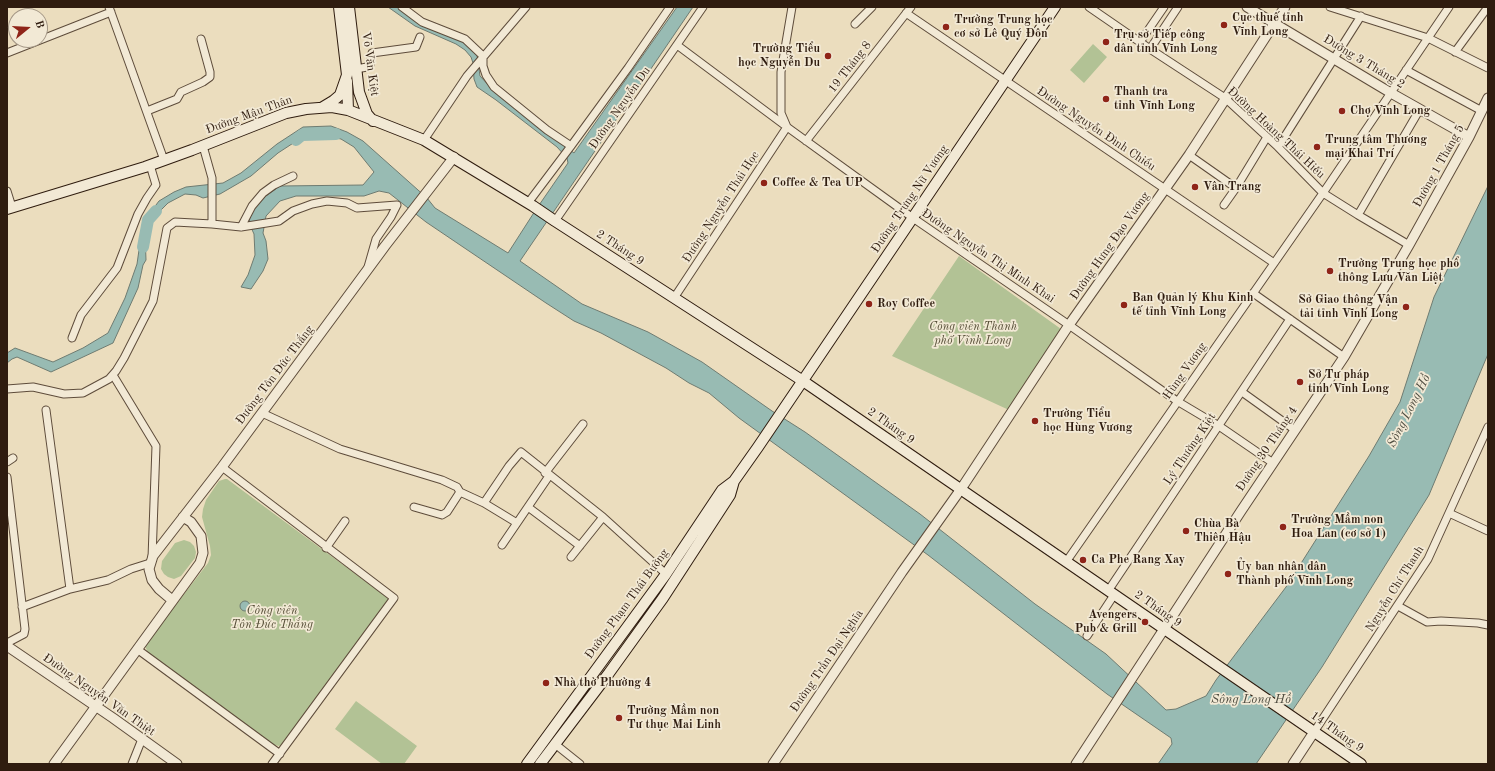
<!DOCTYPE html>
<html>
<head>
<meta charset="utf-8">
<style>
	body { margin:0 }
	#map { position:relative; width:1495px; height:771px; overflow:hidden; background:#ebddbe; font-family:"Old Standard TT",serif }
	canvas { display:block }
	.frame { position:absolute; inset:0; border:8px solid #2f1c0f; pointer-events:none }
	.north { position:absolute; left:8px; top:8px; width:40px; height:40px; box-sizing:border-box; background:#f2e9d5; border:1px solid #a49786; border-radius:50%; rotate:72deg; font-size:11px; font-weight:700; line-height:16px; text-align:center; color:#2f1c0f }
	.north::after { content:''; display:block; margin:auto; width:14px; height:18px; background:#8f2418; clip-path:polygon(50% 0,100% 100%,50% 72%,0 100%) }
</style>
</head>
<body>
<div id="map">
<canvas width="1495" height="771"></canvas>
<div class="frame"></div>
<div class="north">B</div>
</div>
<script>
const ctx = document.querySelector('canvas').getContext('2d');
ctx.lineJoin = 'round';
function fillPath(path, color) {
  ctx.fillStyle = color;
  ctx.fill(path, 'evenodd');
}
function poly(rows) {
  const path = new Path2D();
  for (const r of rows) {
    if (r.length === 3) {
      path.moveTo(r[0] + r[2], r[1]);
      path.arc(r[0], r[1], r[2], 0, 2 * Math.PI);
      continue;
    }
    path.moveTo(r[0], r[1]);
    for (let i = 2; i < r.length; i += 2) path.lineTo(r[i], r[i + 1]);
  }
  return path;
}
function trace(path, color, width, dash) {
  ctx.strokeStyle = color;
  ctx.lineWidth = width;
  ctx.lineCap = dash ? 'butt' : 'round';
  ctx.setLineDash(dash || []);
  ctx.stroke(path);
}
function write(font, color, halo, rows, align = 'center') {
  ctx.font = font + ' "Old Standard TT",serif';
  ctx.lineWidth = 3.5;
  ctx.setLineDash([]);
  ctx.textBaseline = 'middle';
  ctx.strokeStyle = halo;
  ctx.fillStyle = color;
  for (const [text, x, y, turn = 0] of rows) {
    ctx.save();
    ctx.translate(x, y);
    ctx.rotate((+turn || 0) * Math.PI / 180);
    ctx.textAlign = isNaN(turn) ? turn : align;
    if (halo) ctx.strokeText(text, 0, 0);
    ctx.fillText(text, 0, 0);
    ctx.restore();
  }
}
fillPath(poly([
	[1093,44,1107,57,1084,83,1070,70],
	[959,256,1061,329,1009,410,892,356],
	[225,479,227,479,388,598,389,600,284,744,279,746,274,745,148,653,145,646,148,641,208,563,211,555,210,546,202,517,203,509,206,500,219,481],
	[184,540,190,542,194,546,196,552,195,558,181,576,174,579,168,577,164,574,161,569,162,561,175,543],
	[356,701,417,746,404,764,382,764,335,729]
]), '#b2c295');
const water = poly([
	[388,7,397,7,419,21,463,41,477,55,480,76,491,88,574,153,677,7,693,7,520,261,582,304,648,332,702,362,772,411,805,432,920,514,1035,604,1106,654,1166,710,1176,709,1206,696,1216,680,1286,587,1369,456,1400,402,1434,297,1488,186,1488,354,1429,495,1322,667,1256,764,1158,764,1172,744,1171,738,1107,694,928,555,739,418,709,393,689,383,666,368,601,333,574,321,546,303,426,222,389,193,379,191,364,196,296,196,280,201,266,216,263,233,266,241,268,259,263,271,251,289,241,287,248,275,255,255,254,234,249,223,251,211,263,198,280,186,363,185,374,172,354,147,341,139,314,134,301,138,278,153,251,176,220,194,203,198,196,195,185,194,168,203,147,224,145,232,146,260,143,265,138,288,113,343,51,372,17,357,12,359,7,363,7,353,15,348,53,362,83,348,108,333,125,298,137,264,143,222,159,201,174,192,186,187,223,183,241,173,277,144,303,127,331,126,347,132,363,141,427,198,435,208,508,253,535,211,568,163,567,158,557,147,496,100,477,87,474,79,473,63,471,57,465,50,456,44,415,26,388,7],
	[245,606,5]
]);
fillPath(water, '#98bbb3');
trace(water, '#6e7b71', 1);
trace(poly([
	[296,140,302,135,336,134],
	[143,247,148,220,156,211]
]), '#98bbb3', 12);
const minor = poly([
	[109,7,164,160],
	[402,7,422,22,465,39,483,56,483,66,486,75,494,87,547,130,571,146],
	[1089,7,1150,49,1225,98,1278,147,1323,193,1358,215,1409,245],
	[1330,7,1428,38,1488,68],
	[906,13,1274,263],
	[855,24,872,7],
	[40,40,111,12],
	[1140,42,1164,7],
	[677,45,787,127,913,218,1069,325,1177,401,1219,426,1273,463],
	[1150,49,1178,7],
	[1455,52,1488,7],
	[7,53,40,40],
	[356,69,367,67,370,65,372,53,416,47,420,37],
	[1406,70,1482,111],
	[147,111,177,99,181,92,203,82,210,77,210,72,201,39],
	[424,140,467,76,526,7],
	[806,141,911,7],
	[203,146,212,178,212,224,241,227,279,221,293,211,312,204,327,201,347,203,357,208,397,205,391,217,376,239,368,267],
	[1278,147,1361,16],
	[1189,155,1236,188,1267,137],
	[7,191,12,207],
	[528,203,571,146,628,68,670,7],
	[1224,205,1236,188],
	[1358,215,1420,109],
	[555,221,703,7],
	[241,227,252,206,263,193,274,185,293,176],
	[1253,293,1344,357],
	[674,298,787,127,781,113,781,72,792,7],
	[72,338,81,315,117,268,138,214,147,198,156,185,150,165],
	[113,375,156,446,152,558],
	[7,389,33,387,64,394,83,393,109,379,116,371,124,358,153,301,167,228,175,222,212,224],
	[1242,392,1295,430],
	[46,410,70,589],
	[262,413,340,449,442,480,457,487,460,492,484,503,509,466,521,452,603,517,666,574],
	[7,462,13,458],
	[222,467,394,598,272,764],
	[545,473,583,424],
	[7,477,25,629,24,634,7,643],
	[484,503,517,523],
	[414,507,442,515,447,512,460,492],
	[528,507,580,546],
	[1449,513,1488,531],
	[502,545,549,476],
	[326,548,345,521],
	[571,557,603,517],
	[1066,562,1323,193,1449,7],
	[1108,591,1290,319],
	[1398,606,1427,622,1441,621,1478,623,1488,625],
	[22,607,70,589,108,580,131,569,150,563],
	[1087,636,1114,595],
	[137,649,280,754],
	[1314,732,1428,559,1488,427],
	[555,744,580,764],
	[132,764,142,739]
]);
const tertiary = poly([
	[1247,7,1391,93,1469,137],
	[172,600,159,589,152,580,149,569,153,556,222,467,385,246,454,157],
	[7,646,113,718,177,764],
	[54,764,200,563,203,553,201,536,191,522,183,517],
	[773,764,902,572,961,489,1069,325,1189,155,1285,7],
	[1076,764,1241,511,1344,357,1409,245,1469,137,1488,98],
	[1293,764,1314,732]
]);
const secondary = poly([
	[349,7,359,92,367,114,373,121],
	[347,81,348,110],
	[323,107,333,101,340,95,347,75,339,7],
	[7,209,145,167,192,150,286,113,306,109,332,107,348,110,424,140,533,206,555,221,803,381,1361,764],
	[527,764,666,574,722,490,734,481,758,447,1055,7],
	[540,764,609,673,663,598,730,495,734,481]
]);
trace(minor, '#5e4c3b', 9);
trace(tertiary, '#5e4c3b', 11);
trace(secondary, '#2f1c0f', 12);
trace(minor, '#f2e9d5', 7);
trace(tertiary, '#f2e9d5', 9);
trace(secondary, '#f2e9d5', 10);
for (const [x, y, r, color] of [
	[1224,25,4,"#8f2418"],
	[946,27,4,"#8f2418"],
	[1106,42,4,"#8f2418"],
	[828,56,4,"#8f2418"],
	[1106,99,4,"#8f2418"],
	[1342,111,4,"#8f2418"],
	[1317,147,4,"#8f2418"],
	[764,183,4,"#8f2418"],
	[1195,187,4,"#8f2418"],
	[1330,271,4,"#8f2418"],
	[869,304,4,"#8f2418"],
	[1124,305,4,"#8f2418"],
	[1406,307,4,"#8f2418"],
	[1300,382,4,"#8f2418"],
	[1035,421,4,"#8f2418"],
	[1283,527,4,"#8f2418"],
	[1186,531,4,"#8f2418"],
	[1083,560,4,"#8f2418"],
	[1228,574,4,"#8f2418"],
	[1145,622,4,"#8f2418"],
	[546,683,4,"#8f2418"],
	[619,718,4,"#8f2418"]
]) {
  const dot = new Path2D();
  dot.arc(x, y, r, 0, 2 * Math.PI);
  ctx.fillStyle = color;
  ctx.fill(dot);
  trace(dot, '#f2e9d5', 1.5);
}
write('bold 12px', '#2f1c0f', '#f2e9d5', [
	["Cục thuế tỉnh",1232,18],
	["Vĩnh Long",1232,32],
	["Trường Trung học",954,20],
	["cơ sở Lê Quý Đôn",954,34],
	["Trụ sở Tiếp công",1114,35],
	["dân tỉnh Vĩnh Long",1114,49],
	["Trường Tiểu",820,49,"right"],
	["học Nguyễn Du",820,63,"right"],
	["Thanh tra",1114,92],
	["tỉnh Vĩnh Long",1114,106],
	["Chợ Vĩnh Long",1350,111],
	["Trung tâm Thương",1325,140],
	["mại Khai Trí",1325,154],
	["Coffee & Tea UP",772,183],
	["Vân Trang",1203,187],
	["Trường Trung học phổ",1338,264],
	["thông Lưu Văn Liệt",1338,278],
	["Ban Quản lý Khu Kinh",1132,298],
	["tế tỉnh Vĩnh Long",1132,312],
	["Sở Giao thông Vận",1398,300,"right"],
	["tải tỉnh Vĩnh Long",1398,314,"right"],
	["Roy Coffee",877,304],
	["Sở Tư pháp",1308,375],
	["tỉnh Vĩnh Long",1308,389],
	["Trường Tiểu",1043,414],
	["học Hùng Vương",1043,428],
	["Trường Mầm non",1291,520],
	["Hoa Lan (cơ sở 1)",1291,534],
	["Chùa Bà",1194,524],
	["Thiên Hậu",1194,538],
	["Ca Phe Rang Xay",1091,560],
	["Ủy ban nhân dân",1236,567],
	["Thành phố Vĩnh Long",1236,581],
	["Avengers",1137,615,"right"],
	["Pub & Grill",1137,629,"right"],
	["Nhà thờ Phường 4",554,683],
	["Trường Mầm non",627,711],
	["Tư thục Mai Linh",627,725]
], 'left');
write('12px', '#2f1c0f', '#f2e9d5', [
	["Đường 3 Tháng 2",1364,62,31],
	["Võ Văn Kiệt",370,64,82],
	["19 Tháng 8",850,67,-52],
	["Đường Nguyễn Du",620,108,-55],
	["Đường Mậu Thân",249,115,-20],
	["Đường Nguyễn Đình Chiểu",1096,129,34],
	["Đường Hoàng Thái Hiếu",1276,133,43],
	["Đường 1 Tháng 5",1439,166,-61],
	["Đường Trưng Nữ Vương",910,199,-56],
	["Đường Nguyễn Thái Học",721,207,-57],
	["Đường Hưng Đạo Vương",1110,246,-55],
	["2 Tháng 9",620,248,33],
	["Đường Nguyễn Thị Minh Khai",988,256,34],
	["Hùng Vương",1185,371,-55],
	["Đường Tôn Đức Thắng",275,375,-53],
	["2 Tháng 9",891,426,35],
	["Lý Thường Kiệt",1190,449,-56],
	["Đường 30 Tháng 4",1267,449,-56],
	["Nguyễn Chí Thanh",1395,589,-58],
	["Đường Phạm Thái Bường",627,604,-54],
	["2 Tháng 9",1158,609,35],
	["Đường Trần Đại Nghĩa",827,661,-56],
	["Đường Nguyễn Văn Thiệt",99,695,35],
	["14 Tháng 9",1337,732,35]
]);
write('italic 12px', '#564e37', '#f2e9d5', [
	["Công viên Thành",973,327],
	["phố Vĩnh Long",973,341],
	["Công viên",272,611],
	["Tôn Đức Thắng",272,625]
]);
write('italic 13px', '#4e4c40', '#f2e9d5', [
	["Sông Long Hồ",1409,411,-63],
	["Sông Long Hồ",1251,700]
]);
</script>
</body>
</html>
